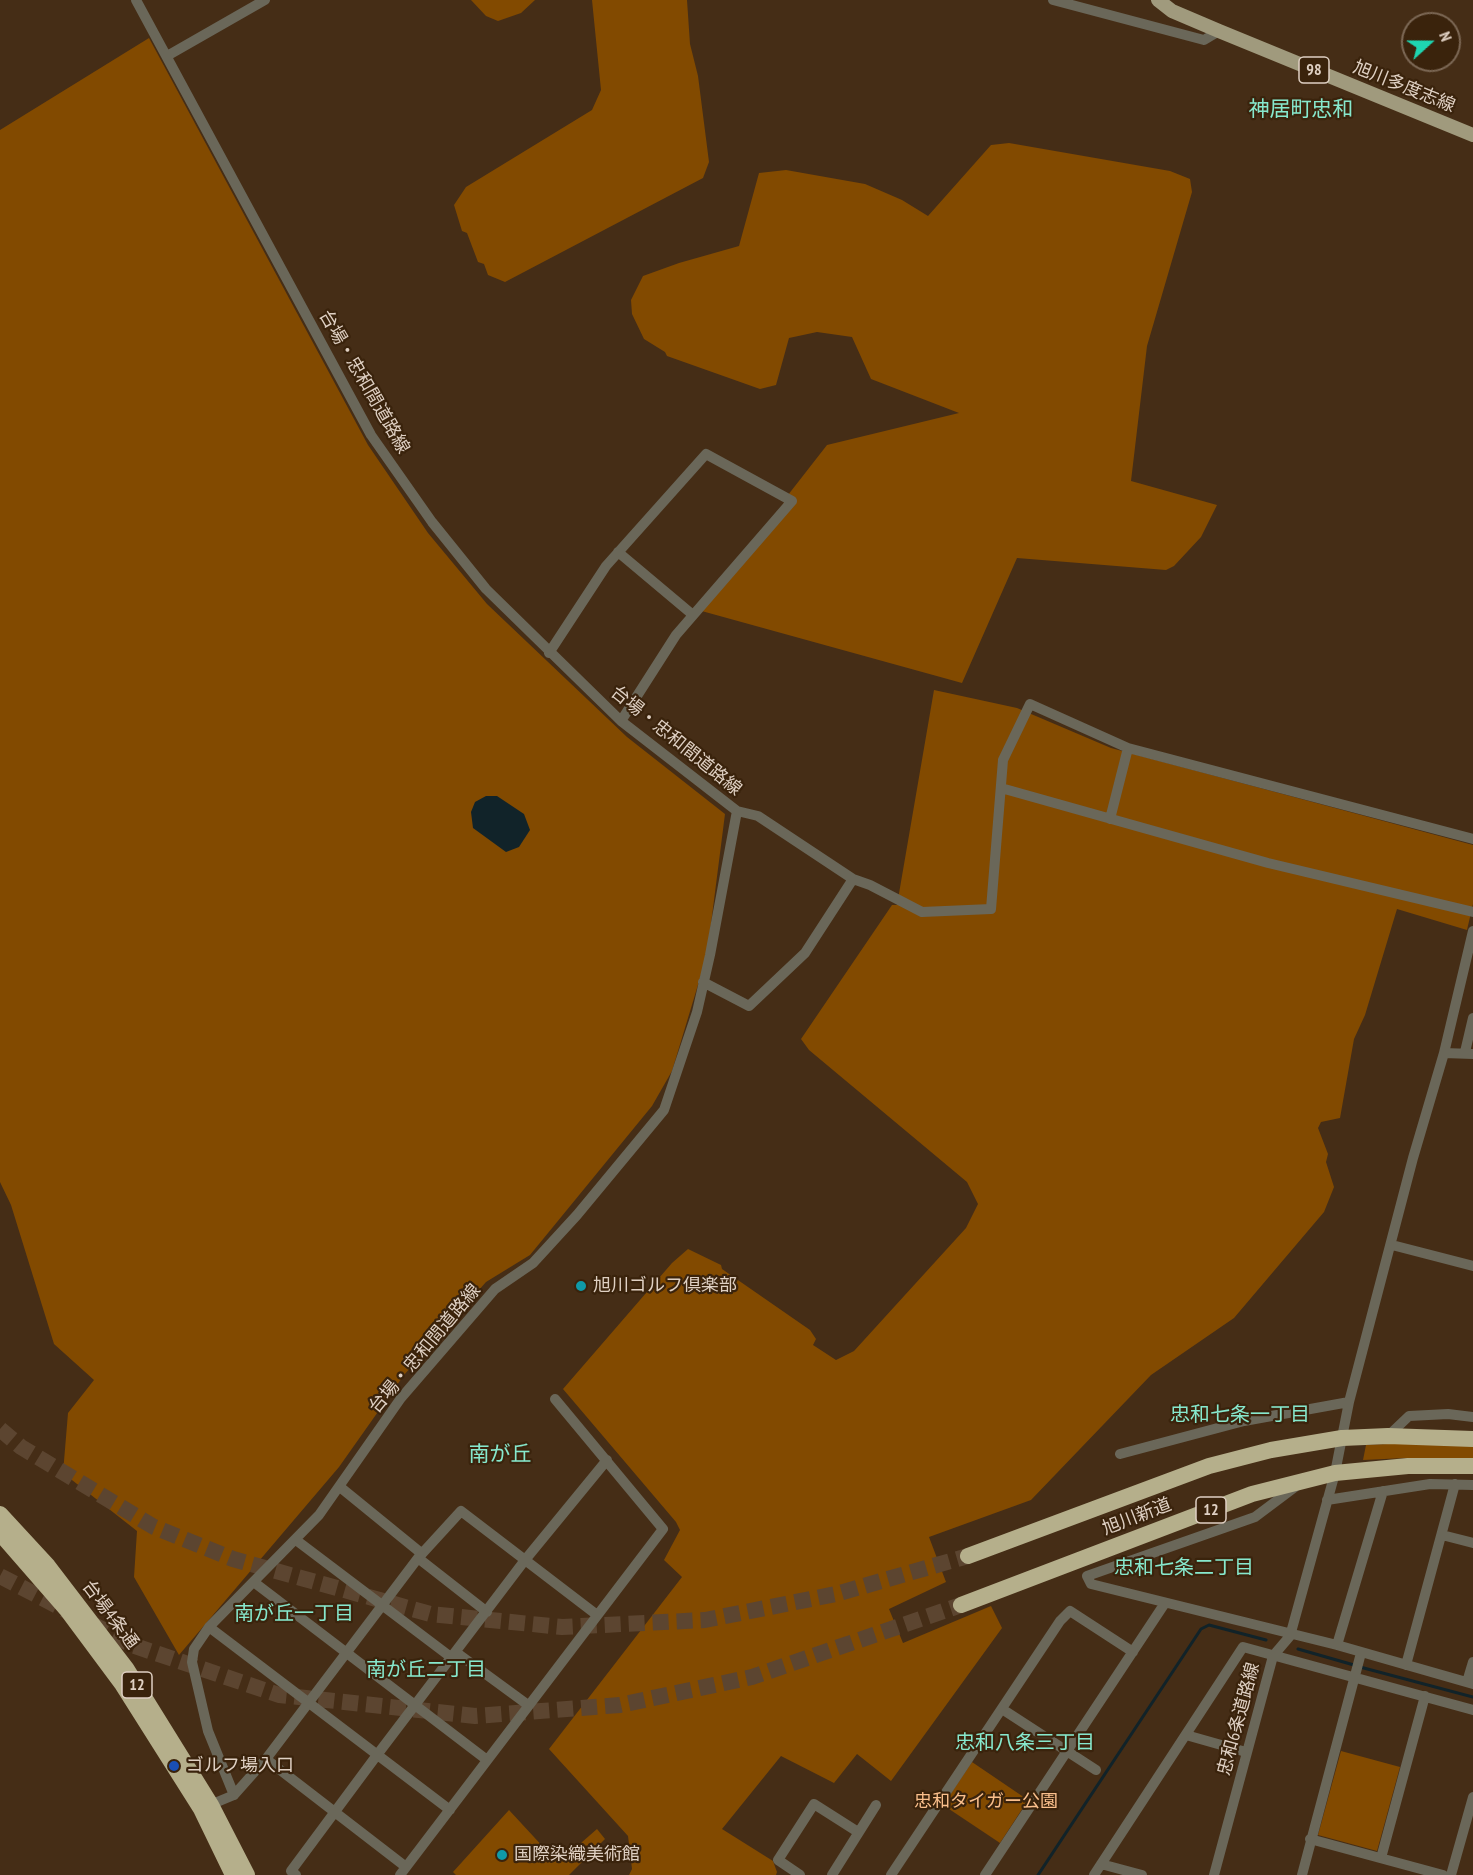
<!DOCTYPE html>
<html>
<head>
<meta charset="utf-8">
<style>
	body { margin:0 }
	#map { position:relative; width:1473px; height:1875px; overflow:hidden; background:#452d16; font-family:"PT Sans Narrow",sans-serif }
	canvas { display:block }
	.north { position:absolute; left:1401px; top:12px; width:60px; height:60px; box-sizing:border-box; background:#3a230c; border:2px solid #7c6855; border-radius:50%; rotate:69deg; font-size:16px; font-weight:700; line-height:24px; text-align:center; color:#dfd0c3 }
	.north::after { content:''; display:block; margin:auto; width:21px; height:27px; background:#1ed5b1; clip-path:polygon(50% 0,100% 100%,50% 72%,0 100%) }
</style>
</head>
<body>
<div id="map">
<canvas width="1473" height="1875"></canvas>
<div class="north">N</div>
</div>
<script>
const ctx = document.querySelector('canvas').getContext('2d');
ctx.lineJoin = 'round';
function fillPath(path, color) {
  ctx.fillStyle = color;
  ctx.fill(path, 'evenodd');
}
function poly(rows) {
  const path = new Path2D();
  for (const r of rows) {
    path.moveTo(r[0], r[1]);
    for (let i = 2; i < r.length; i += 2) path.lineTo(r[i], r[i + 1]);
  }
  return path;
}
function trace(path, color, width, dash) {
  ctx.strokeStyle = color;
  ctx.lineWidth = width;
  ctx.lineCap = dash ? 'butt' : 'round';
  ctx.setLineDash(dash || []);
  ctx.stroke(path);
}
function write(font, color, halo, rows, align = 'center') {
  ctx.font = font + ' "PT Sans Narrow","Noto Sans JP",sans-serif';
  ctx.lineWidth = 4.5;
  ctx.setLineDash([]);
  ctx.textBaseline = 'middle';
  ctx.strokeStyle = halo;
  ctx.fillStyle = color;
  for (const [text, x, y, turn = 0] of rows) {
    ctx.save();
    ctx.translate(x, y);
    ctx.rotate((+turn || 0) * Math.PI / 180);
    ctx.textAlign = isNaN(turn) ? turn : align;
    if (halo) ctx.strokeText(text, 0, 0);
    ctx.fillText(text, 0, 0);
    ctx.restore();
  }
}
fillPath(poly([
	[471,0,535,0,521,13,498,21,486,16],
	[592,0,687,0,690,44,698,76,709,162,703,178,505,282,488,275,484,264,478,262,467,233,462,231,454,205,466,187,592,110,601,90],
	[149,38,368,445,428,533,487,604,627,737,725,814,707,955,672,1071,652,1106,530,1255,486,1282,404,1375,339,1467,179,1655,134,1577,137,1531,63,1473,68,1413,94,1380,54,1344,11,1205,0,1182,0,130],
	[1009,143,1170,171,1190,179,1192,192,1147,346,1131,481,1217,505,1201,537,1174,566,1166,570,1017,558,962,683,698,610,771,527,788,495,827,445,959,413,871,379,852,337,817,332,789,338,776,385,760,389,667,356,665,352,644,339,632,314,631,300,643,276,679,263,739,246,759,173,786,170,865,184,902,200,928,216,991,145],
	[934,690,1017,708,1111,748,1473,845,1473,904,1467,930,1397,909,1365,1015,1354,1039,1340,1118,1321,1122,1318,1128,1328,1154,1326,1162,1334,1187,1324,1212,1234,1318,1151,1375,1031,1500,929,1537,946,1582,889,1609,903,1643,991,1606,1002,1628,891,1781,857,1754,834,1783,781,1756,722,1829,773,1861,777,1872,776,1875,629,1875,632,1869,628,1836,549,1749,682,1577,664,1560,680,1530,676,1522,563,1389,672,1263,688,1249,721,1265,722,1269,810,1330,816,1339,813,1345,836,1360,854,1351,966,1228,978,1204,967,1182,809,1050,801,1039,892,905,897,905],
	[1431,1442,1473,1444,1473,1459,1405,1458,1363,1460,1366,1445],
	[1341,1751,1400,1767,1377,1851,1318,1835],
	[972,1762,1028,1800,1000,1843,943,1805],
	[509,1810,558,1863,597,1829,605,1839,569,1875,456,1875,453,1872]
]), '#824a00');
fillPath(poly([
	[486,796,497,796,524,814,530,830,519,847,506,852,473,828,471,812,475,802]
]), '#112329');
trace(poly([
	[1298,1649,1354,1665],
	[1360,1667,1473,1697],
	[1038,1875,1201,1629,1209,1625,1266,1640]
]), '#112329', 3);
trace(poly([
	[0,1429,21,1447,154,1527,233,1559,430,1614,562,1627,705,1620,836,1594,968,1556],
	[0,1576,69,1612],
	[92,1624,132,1645,279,1695,475,1716,620,1705,752,1677,961,1605]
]), '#5c4530', 16, [16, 8]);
trace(poly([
	[136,0,371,435,432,522,486,589,621,721,737,811,758,816,853,879,870,885,922,912,991,909,1003,760,1030,704,1128,748,1473,839],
	[1053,0,1204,40,1219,31],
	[167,56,265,0],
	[618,552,693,615],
	[549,653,606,566,706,454,792,501,676,635,621,721],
	[1001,788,1268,863,1473,912],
	[1110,819,1128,748],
	[703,982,749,1006,805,953,853,879],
	[1465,1052,1473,1018],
	[1444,1053,1473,1054],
	[1392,1245,1473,1266],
	[1388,1436,1409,1416,1448,1414,1473,1417],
	[1120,1454,1244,1421,1349,1402],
	[340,1487,421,1553],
	[1295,1487,1255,1517,1087,1576,1091,1584,1337,1645,1473,1684],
	[1327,1500,1430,1484,1473,1485],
	[1442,1535,1473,1543],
	[296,1540,452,1658],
	[418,1558,487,1612],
	[255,1583,487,1760],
	[209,1627,450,1810],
	[1337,1645,1383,1491],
	[457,1653,528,1705],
	[1406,1665,1455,1484],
	[1467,1682,1473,1662],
	[1002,1709,1096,1770],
	[1186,1735,1246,1752],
	[266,1759,406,1867],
	[234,1795,208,1731,192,1662,194,1649,209,1627,319,1515,401,1398,495,1289,533,1263,577,1215,664,1110,697,1012,710,955,737,811],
	[205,1807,234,1795,266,1759,418,1558,461,1511,597,1615],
	[1310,1839,1443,1875],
	[1381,1858,1425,1696],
	[1101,1864,1142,1875],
	[296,1875,291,1871,377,1755,525,1560,607,1460],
	[400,1875,663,1529,555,1399],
	[800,1875,778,1860,814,1804,858,1832],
	[832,1875,876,1805],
	[891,1875,1060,1621,1070,1611,1133,1652],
	[985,1875,1165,1603],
	[1094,1875,1243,1647,1473,1710],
	[1214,1875,1273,1656,1290,1636,1335,1473,1349,1402,1413,1158,1444,1053,1473,931],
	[1302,1875,1361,1653],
	[1451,1875,1473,1797]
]), '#6a6759', 10);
trace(poly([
	[1158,0,1172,11,1219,31,1473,135]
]), '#a09a7d', 14);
trace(poly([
	[0,1514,48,1566,126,1668,211,1805,247,1875],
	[0,1533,67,1610,122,1684,201,1809,233,1875],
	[968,1556,1209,1466,1271,1450,1342,1438,1388,1436,1473,1439],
	[961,1605,1252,1494,1335,1473,1408,1466,1473,1466]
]), '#b5af8b', 16);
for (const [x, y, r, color] of [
	[581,1286,6,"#0f9aa8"],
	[174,1766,6,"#1a4fb4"],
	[502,1855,6,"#0f9aa8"]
]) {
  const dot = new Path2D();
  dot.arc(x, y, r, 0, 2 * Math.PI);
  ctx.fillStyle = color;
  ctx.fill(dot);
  trace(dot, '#3a230c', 2);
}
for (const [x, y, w] of [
	[1314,70,30],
	[1211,1510,30],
	[137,1685,30]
]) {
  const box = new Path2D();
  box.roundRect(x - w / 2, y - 13, w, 26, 4.5);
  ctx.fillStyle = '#3a230c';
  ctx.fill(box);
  trace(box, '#dfd0c3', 1.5);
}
write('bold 16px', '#dfd0c3', null, [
	["98",1314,70],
	["12",1211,1510],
	["12",137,1685]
]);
write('18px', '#dfd0c3', '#3a230c', [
	["旭川多度志線",1404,87,22],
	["台場・忠和間道路線",364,382,60],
	["台場・忠和間道路線",676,741,39],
	["台場・忠和間道路線",425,1349,-50],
	["旭川新道",1137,1517,-21],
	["台場4条通",110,1615,53],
	["忠和6条道路線",1239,1719,-75]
]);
write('18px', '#dfd0c3', '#3a230c', [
	["旭川ゴルフ倶楽部",593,1286],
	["ゴルフ場入口",186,1766],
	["国際染織美術館",514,1855]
], 'left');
write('18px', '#fabf8c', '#3a230c', [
	["忠和タイガー公園",986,1802]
]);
write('20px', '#87e8cd', '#3a230c', [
	["忠和七条一丁目",1240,1415],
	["忠和七条二丁目",1184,1568],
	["南が丘一丁目",294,1614],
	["南が丘二丁目",426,1670],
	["忠和八条三丁目",1025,1743]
]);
write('21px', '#87e8cd', '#3a230c', [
	["神居町忠和",1301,110],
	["南が丘",500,1455]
]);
</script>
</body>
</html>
